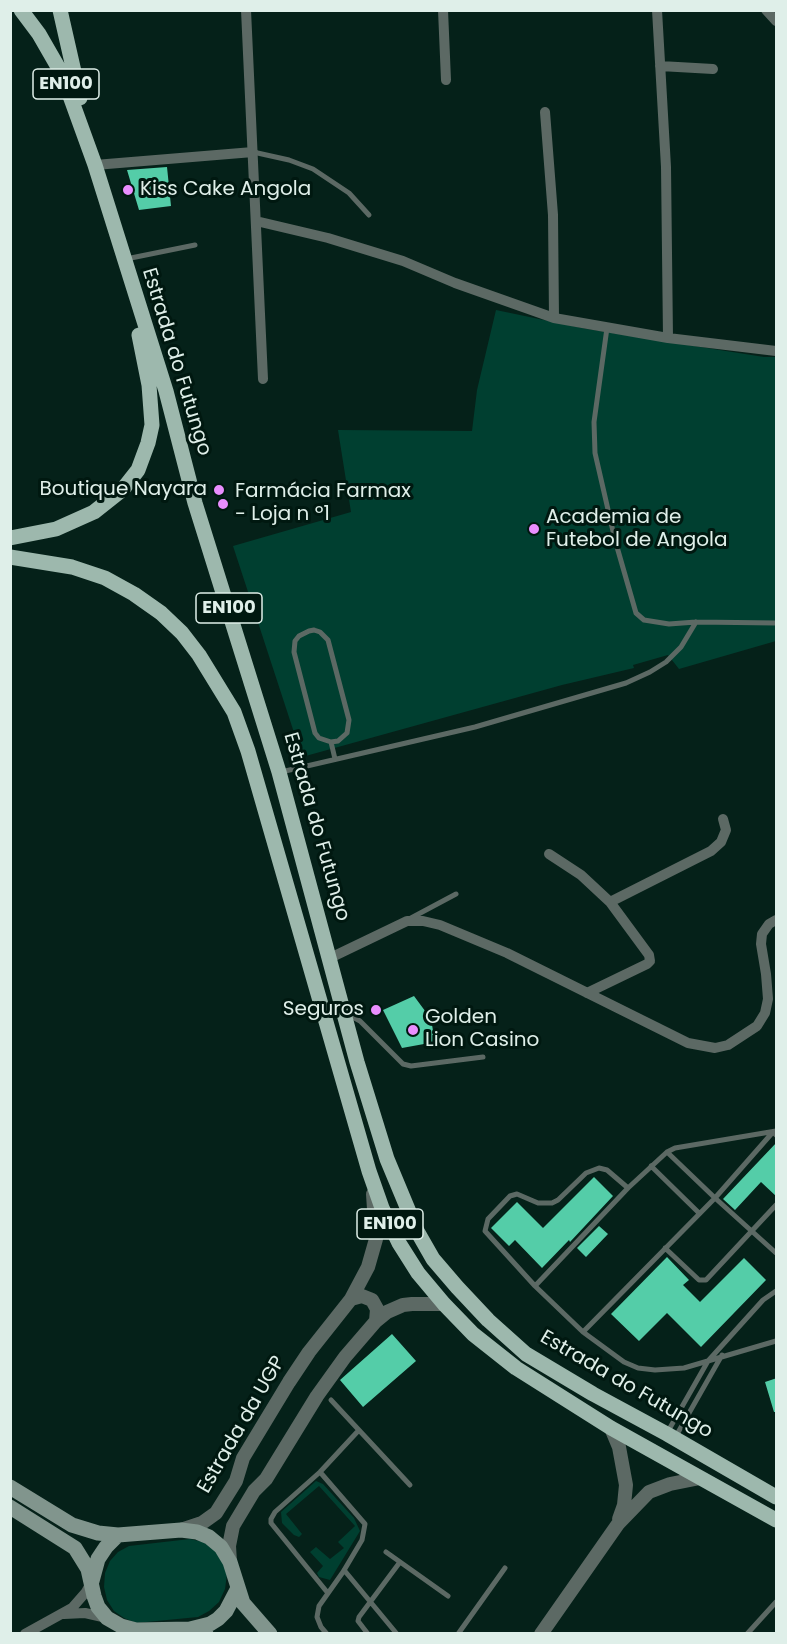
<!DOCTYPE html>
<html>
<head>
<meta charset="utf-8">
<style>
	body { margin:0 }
	#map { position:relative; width:787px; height:1644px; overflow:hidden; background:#052119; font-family:Poppins,sans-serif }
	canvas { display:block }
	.frame { position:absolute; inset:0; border:12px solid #dfefe9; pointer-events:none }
</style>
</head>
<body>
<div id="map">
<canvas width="787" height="1644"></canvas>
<div class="frame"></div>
</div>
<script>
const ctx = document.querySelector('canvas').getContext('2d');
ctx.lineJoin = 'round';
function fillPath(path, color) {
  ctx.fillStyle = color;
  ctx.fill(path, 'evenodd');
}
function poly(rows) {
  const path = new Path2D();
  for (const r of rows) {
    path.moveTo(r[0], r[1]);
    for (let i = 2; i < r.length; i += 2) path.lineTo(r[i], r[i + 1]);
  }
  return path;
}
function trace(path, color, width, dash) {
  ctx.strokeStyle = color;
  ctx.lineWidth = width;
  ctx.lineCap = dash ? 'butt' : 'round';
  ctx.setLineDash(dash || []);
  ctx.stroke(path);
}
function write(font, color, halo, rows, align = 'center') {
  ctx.font = font + ' Poppins,sans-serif';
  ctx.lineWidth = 6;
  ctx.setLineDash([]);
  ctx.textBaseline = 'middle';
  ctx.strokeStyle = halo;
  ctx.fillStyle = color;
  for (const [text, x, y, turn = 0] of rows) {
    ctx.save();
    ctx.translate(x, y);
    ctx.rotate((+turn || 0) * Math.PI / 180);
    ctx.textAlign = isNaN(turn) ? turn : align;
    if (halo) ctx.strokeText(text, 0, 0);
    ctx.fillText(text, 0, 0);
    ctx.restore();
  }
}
fillPath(poly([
	[496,310,587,329,764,357,776,357,776,641,679,669,668,655,633,665,634,668,562,685,302,757,233,546,351,512,338,430,472,431,477,390],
	[316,1481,323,1484,354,1518,360,1531,330,1580,319,1577,317,1573,323,1566,310,1552,316,1547,330,1559,344,1548,338,1542,355,1526,319,1486,286,1514,302,1534,299,1537,294,1535,282,1523,281,1512],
	[190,1539,203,1542,214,1549,223,1560,227,1574,225,1589,219,1602,209,1611,198,1617,136,1623,124,1618,114,1611,107,1600,104,1587,105,1573,110,1561,118,1552,129,1546]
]), '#003f30');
fillPath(poly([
	[167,167,171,206,139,210,127,170],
	[414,996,431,1019,435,1042,402,1048,383,1010],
	[777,1142,777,1197,761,1182,735,1210,723,1199],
	[594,1177,613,1196,570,1242,569,1240,542,1268,515,1240,509,1246,491,1228,517,1202,543,1228],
	[599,1226,608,1234,586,1257,577,1248],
	[667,1257,689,1280,683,1285,700,1302,744,1258,766,1280,701,1347,667,1313,639,1341,611,1314],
	[392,1334,416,1361,363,1407,340,1380],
	[777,1378,777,1412,774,1412,765,1382]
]), '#54cda8');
trace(poly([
	[253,152,289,160,313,169,349,193,369,215],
	[126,259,195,245],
	[607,328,594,422,595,453,615,540,636,613,644,620,669,624,696,622,776,623],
	[314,630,320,632,328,640,349,720,347,733,338,741,331,742,319,738,315,733,294,652,295,641,299,636,309,631,314,630],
	[331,742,335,759],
	[281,772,475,727,626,683,650,672,666,662,681,647,696,622],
	[411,918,456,894],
	[347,1014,360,1021,403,1064,411,1066,483,1057],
	[667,1152,715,1198,776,1253],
	[651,1166,699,1213],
	[628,1188,607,1170,599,1168,586,1173,558,1200,552,1203,538,1203,517,1194,510,1196,488,1219,485,1231,535,1286,583,1332,624,1362,638,1368,655,1370,684,1368,776,1341],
	[665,1248,699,1280,706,1280,776,1205],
	[535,1286,628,1188,667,1152,675,1148,776,1131],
	[583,1332,715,1198,773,1132,776,1135],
	[331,1400,410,1485],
	[667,1433,708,1361,763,1300,776,1291],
	[676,1436,722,1355],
	[320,1472,365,1524,362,1540,343,1572,319,1606,317,1617,321,1627,327,1634],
	[386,1552,448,1596],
	[344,1570,397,1634],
	[327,1592,271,1523,271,1519,275,1512,320,1472,359,1430],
	[368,1634,358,1621,359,1617,400,1562],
	[458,1634,505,1568],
	[747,1634,776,1602]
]), '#5c6964', 5);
trace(poly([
	[246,10,263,379],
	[443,10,446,80],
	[657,10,666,167,668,338],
	[766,10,776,21],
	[660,66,713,69],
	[545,112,553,215,554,318],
	[95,165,253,152],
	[256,221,328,238,403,261,455,283,554,318,668,338,776,351],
	[549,854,581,875,610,902,649,955,650,961,647,964,587,993],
	[610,902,711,851,721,842,726,830,723,819],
	[330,958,407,921,423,921,440,925,507,953,688,1043,715,1048,728,1045,757,1026,765,1013,768,999,766,974,761,944,762,934,769,924,776,920],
	[64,1614,85,1613,107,1618],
	[25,1634,72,1608,86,1592,91,1583]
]), '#5c6964', 10);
trace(poly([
	[351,1299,362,1296,372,1300,377,1309,376,1321],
	[611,1428,619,1447,626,1485,624,1505,619,1519],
	[181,1530,202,1523,216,1513,236,1481,243,1458,289,1382,309,1352,351,1299,368,1267,376,1239,373,1194],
	[230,1562,229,1546,233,1526,254,1491,266,1479,317,1396,345,1357,376,1321,387,1312,403,1305,412,1304,444,1304],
	[541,1634,618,1524,649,1492,670,1484,700,1478]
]), '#5c6964', 14);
trace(poly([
	[10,1487,72,1525,98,1533,118,1535,181,1530,197,1532,209,1537,221,1547,230,1562,243,1603,270,1634],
	[10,1507,75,1548,88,1569,94,1596,98,1607,107,1618,121,1626,136,1630,190,1629,206,1634],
	[92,1581,98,1559,106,1547,118,1535],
	[190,1629,210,1624,218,1619,226,1611,237,1590]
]), '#81958d', 15);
trace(poly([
	[21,10,39,34,62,74,95,165,166,391,195,503,279,772,357,1062,387,1159,417,1231,433,1259,457,1287,488,1320,526,1354,593,1394,667,1434,776,1497],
	[60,10,80,98],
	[10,538,56,529,94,512,123,489,138,470,148,443,152,425,149,385,139,335],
	[10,557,72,567,105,578,134,594,161,613,182,633,199,655,234,712,248,751,369,1171,382,1208,399,1243,418,1273,444,1304,473,1334,516,1368,611,1428,776,1520]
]), '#9db8ad', 15);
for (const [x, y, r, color] of [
	[128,190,6,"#e98efe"],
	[219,490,6,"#e98efe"],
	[223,504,6,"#e98efe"],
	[534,529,6,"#e98efe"],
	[376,1010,6,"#e98efe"],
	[413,1030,6,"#e98efe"]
]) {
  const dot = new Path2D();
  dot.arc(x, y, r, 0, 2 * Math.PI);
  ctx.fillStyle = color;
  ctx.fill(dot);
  trace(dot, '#001810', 2);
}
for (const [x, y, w] of [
	[66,84,66],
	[229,608,66],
	[390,1224,66]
]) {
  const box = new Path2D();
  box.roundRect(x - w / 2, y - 15, w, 30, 4.5);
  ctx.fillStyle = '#001810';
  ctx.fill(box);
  trace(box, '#dfefe9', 1.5);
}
write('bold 18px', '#dfefe9', null, [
	["EN100",66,84],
	["EN100",229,608],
	["EN100",390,1224]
]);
write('20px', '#dfefe9', '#001810', [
	["Kiss Cake Angola",140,190],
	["Boutique Nayara",207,490,"right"],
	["Farmácia Farmax",235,492],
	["- Loja n º1",235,515],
	["Academia de",546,518],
	["Futebol de Angola",546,541],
	["Seguros",364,1010,"right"],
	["Golden",425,1018],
	["Lion Casino",425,1041]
], 'left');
write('20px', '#dfefe9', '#001810', [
	["Estrada do Futungo",176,362,73],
	["Estrada do Futungo",316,827,74],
	["Estrada do Futungo",626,1385,30],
	["Estrada da UGP",242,1425,-60]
]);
</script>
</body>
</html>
